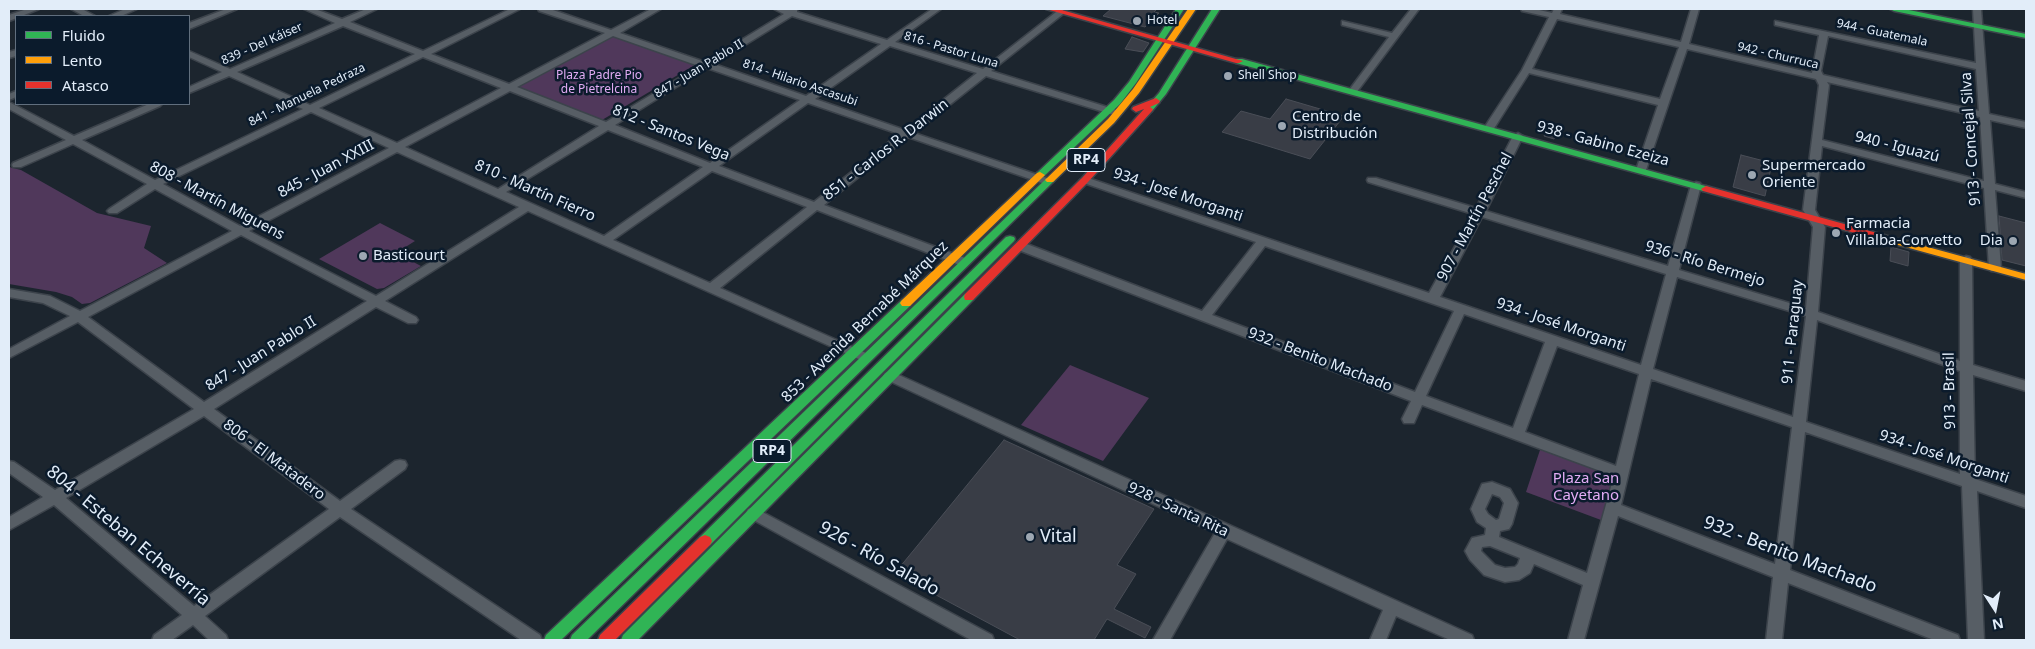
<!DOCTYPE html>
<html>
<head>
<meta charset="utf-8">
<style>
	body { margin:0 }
	#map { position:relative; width:2035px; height:649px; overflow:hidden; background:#1c252e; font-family:"Noto Sans",sans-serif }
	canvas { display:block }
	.frame { position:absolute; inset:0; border:10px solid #e2edf9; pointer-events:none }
	.legend { position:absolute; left:15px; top:15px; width:175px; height:90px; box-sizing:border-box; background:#0b1b2c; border:1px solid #616f7e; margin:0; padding:6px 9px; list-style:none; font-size:15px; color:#e2edf9 }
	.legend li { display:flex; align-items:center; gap:10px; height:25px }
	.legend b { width:25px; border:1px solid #616f7e }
	.north { position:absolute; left:1970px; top:584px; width:50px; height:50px; -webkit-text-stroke:4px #0b1b2c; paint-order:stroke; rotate:169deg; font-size:14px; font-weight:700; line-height:20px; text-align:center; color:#e2edf9 }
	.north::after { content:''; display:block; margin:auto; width:18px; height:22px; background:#e2edf9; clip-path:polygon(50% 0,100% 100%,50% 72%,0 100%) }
</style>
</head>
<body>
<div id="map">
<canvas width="2035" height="649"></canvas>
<div class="frame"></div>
<ul class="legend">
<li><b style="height:6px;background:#30b455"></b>Fluido</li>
<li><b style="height:6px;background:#ff9f0a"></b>Lento</li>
<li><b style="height:6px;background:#e5322d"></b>Atasco</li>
</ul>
<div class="north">N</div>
</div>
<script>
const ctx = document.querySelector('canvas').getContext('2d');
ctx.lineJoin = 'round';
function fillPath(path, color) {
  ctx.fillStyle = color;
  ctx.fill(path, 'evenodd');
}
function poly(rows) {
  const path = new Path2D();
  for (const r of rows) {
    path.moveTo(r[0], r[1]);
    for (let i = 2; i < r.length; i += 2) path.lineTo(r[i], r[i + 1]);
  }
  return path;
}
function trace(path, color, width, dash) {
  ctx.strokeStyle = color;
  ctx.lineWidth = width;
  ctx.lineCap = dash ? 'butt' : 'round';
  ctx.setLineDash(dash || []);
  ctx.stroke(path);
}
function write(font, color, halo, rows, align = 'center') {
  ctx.font = font + ' "Noto Sans",sans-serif';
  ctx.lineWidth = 5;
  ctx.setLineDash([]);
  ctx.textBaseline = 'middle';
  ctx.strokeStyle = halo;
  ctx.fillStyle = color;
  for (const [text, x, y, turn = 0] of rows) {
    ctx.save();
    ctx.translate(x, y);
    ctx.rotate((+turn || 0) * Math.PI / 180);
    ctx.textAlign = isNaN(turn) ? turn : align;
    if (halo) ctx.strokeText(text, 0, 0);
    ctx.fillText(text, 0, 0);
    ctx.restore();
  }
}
fillPath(poly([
	[616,35,698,63,602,120,518,87],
	[9,167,21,170,97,213,151,226,144,248,167,263,90,303,82,304,72,297,56,292,9,284],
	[380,223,415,241,396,253,421,266,384,288,377,289,319,259],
	[1070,365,1149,398,1103,461,1021,425],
	[1542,444,1621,473,1609,523,1526,492]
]), '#50385b');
const building = poly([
	[1111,9,1157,9,1154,12,1159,13,1145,27,1103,16,1111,9],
	[1132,37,1149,43,1143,52,1125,49,1132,37],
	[1286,99,1344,116,1310,159,1222,132,1241,111,1270,119,1286,99],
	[1548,126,1558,129,1554,139,1544,136,1548,126],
	[1741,155,1772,163,1765,196,1733,187,1741,155],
	[1999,216,2026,223,2026,266,2002,260,1999,216],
	[1891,247,1909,252,1908,266,1890,261,1891,247],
	[1004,440,1154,509,1117,565,1136,574,1114,609,1151,627,1145,638,1107,619,1094,640,1020,640,895,573,1004,440]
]);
fillPath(building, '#393d46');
trace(building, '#4a4e57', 1);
const street = poly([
	[27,9,39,9,9,21,9,15,27,9],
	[71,9,82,9,95,16,84,16,71,9],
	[125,9,137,9,121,16,109,16,125,9],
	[226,9,237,9,189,29,189,23,226,9],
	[304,9,315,9,342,19,366,9,377,9,350,22,423,51,510,9,520,9,431,54,509,84,605,33,539,11,538,9,550,9,611,30,651,9,661,9,620,33,705,62,784,14,774,9,797,9,797,12,887,40,932,9,941,9,895,42,983,69,1060,9,1063,10,1063,14,991,71,1120,111,1122,113,1120,115,1114,115,986,76,914,133,1050,179,1051,181,1050,183,1042,183,908,137,824,205,965,258,967,261,965,264,957,264,817,210,720,288,866,353,867,356,866,359,861,360,528,211,385,301,416,317,418,320,416,323,408,323,376,307,214,409,340,501,395,461,400,460,405,461,407,465,405,469,351,509,540,635,542,640,521,640,340,517,205,616,226,635,228,640,209,640,193,625,172,640,152,640,154,635,182,615,54,505,9,530,9,517,43,497,9,473,9,461,14,462,55,490,194,409,78,322,9,358,9,349,70,316,43,303,9,297,9,289,50,296,80,311,232,231,155,189,117,213,109,213,107,211,109,209,147,184,73,144,21,167,13,167,12,165,13,163,66,140,9,109,9,102,74,136,149,104,162,104,160,106,82,140,155,180,303,109,229,76,189,93,189,87,222,72,189,57,189,51,230,69,335,23,304,9],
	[792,16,881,44,806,96,714,64,792,16],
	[343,26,415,54,310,105,237,72,343,26],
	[613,36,699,66,606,122,517,87,613,36],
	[890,46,977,73,905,130,815,99,890,46],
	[423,57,501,88,397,143,319,108,423,57],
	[707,68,800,100,710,163,615,125,707,68],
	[510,91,599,126,498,189,405,147,510,91],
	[808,103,899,134,814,202,719,166,808,103],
	[311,112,389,148,240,226,163,184,311,112],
	[608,130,703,167,604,236,506,192,608,130],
	[397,152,519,207,376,296,249,231,397,152],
	[712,171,807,207,710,283,613,240,712,171],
	[241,235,367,301,204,402,88,317,241,235],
	[204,416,329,509,194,606,66,498,204,416],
	[1411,9,1419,9,1356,93,1350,93,1350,89,1389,37,1342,25,1342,21,1392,33,1411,9],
	[1521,9,1535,9,1552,13,1554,9,1562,9,1560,14,1681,42,1691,9,1699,9,1689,44,1812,73,1819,35,1775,25,1775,21,1976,63,1973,9,1981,9,1989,114,2026,122,2026,128,1990,120,1995,184,2026,192,2026,198,1995,190,2001,268,1999,271,1991,271,1989,268,1984,188,1822,146,1815,210,1825,227,1818,312,1960,361,1960,260,1966,256,1970,257,1972,260,1973,365,2026,381,2026,391,1973,375,1975,479,2026,496,2026,508,1977,491,1984,640,1968,640,1962,486,1805,432,1790,570,1958,635,1960,640,1934,640,1788,583,1782,640,1766,640,1773,577,1618,516,1584,640,1568,640,1583,585,1534,564,1530,573,1519,580,1505,582,1484,575,1470,560,1465,551,1472,538,1485,535,1486,528,1477,522,1471,509,1482,484,1492,482,1510,489,1518,503,1512,524,1509,529,1500,531,1499,537,1587,573,1614,476,1422,405,1414,423,1404,423,1402,419,1411,401,1016,249,1014,246,1020,242,1024,243,1202,311,1256,242,1081,182,1080,180,1085,177,1429,293,1473,214,1368,182,1367,180,1368,178,1376,178,1476,208,1513,136,1518,133,1523,136,1486,211,1668,266,1691,185,1696,182,1700,183,1701,185,1679,270,1806,308,1813,227,1803,210,1819,85,1816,79,1687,49,1646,170,1641,173,1636,170,1658,105,1529,73,1493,130,1485,130,1484,128,1522,70,1549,17,1522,11,1521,9],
	[1557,19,1679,47,1660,99,1532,69,1557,19],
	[1828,36,1976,69,1979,111,1823,75,1821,71,1828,36],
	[1827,82,1980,117,1984,181,1822,140,1829,85,1827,82],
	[1482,217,1666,274,1641,365,1440,297,1482,217],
	[1265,246,1454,311,1415,392,1212,315,1265,246],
	[1677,277,1806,316,1793,417,1653,369,1677,277],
	[1464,314,1545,342,1513,428,1426,396,1464,314],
	[1817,320,1960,371,1960,474,1806,422,1817,320],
	[1557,346,1639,374,1616,466,1525,432,1557,346],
	[1651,379,1792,427,1775,564,1621,505,1651,379],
	[1492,494,1500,497,1504,503,1499,519,1496,520,1488,514,1485,509,1492,494],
	[1490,546,1520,558,1518,564,1515,567,1505,568,1495,565,1481,551,1482,547,1490,546],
	[16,50,16,56,9,58,9,52,16,50],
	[16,91,16,97,9,100,9,94,16,91],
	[890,371,1472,635,1474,640,1450,640,1396,616,1386,640,1370,640,1383,610,1227,539,1170,640,1153,640,1215,533,885,379,883,376,885,373,890,371],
	[753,507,992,635,994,640,971,640,748,517,746,513,748,509,753,507]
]);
const fast = poly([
	[1176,9,1184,9,1136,83,1120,104,1043,177,1037,177,1037,173,1114,100,1129,82,1176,9],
	[1212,9,1220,9,1166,94,1152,111,1146,111,1145,109,1159,93,1212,9],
	[1890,9,1904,9,2026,34,2026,38,1894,11,1890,9],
	[1236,59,1242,59,1709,187,1711,189,1709,191,1703,191,1236,63,1236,59],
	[1050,177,1053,178,1055,180,1053,182,587,640,570,640,572,635,1047,178,1050,177],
	[1010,236,1014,237,1015,239,1014,241,710,545,705,547,700,545,698,541,700,537,1006,237,1010,236],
	[969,293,973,294,974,297,973,300,638,640,621,640,623,635,965,294,969,293],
	[906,299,910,300,912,303,910,306,561,640,544,640,546,635,902,300,906,299]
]);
const slow = poly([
	[1188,9,1196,9,1139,93,1114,123,1053,182,1047,182,1045,180,1047,178,1108,119,1133,89,1188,9],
	[1040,172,1045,175,1043,177,910,306,902,306,900,303,902,300,1037,173,1040,172],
	[1873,232,2026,274,2026,280,1869,237,1868,235,1869,233,1873,232]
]);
const jam = poly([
	[1046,9,1058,9,1243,61,1239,63,1236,63,1046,9],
	[1156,98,1160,101,1159,103,1150,107,1153,109,1152,111,1088,182,973,300,965,300,964,297,965,294,1082,178,1144,109,1136,112,1132,109,1133,107,1156,98],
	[1706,186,1877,233,1878,235,1873,238,1703,191,1701,189,1706,186],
	[705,535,710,537,712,541,710,545,615,640,598,640,600,635,700,537,705,535]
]);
trace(street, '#3c434b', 3);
trace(fast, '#3c434b', 3);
trace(slow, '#3c434b', 3);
trace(jam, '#3c434b', 3);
fillPath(street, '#575e65');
fillPath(fast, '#30b455');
fillPath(slow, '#ff9f0a');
fillPath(jam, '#e5322d');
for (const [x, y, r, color] of [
	[1137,21,5,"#9da7b2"],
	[1228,76,5,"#9da7b2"],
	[1282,126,5,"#9da7b2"],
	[1752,175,5,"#9da7b2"],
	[1836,233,5,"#9da7b2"],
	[2013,241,5,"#9da7b2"],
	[363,256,5,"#9da7b2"],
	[1030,537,5,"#9da7b2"]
]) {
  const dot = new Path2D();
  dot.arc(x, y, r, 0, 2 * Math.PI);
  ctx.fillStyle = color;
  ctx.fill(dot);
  trace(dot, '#0b1b2c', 2);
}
write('12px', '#e2edf9', '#0b1b2c', [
	["Hotel",1147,21],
	["Shell Shop",1238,76]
], 'left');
write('12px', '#e2edf9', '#0b1b2c', [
	["944 - Guatemala",1882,33,12],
	["839 - Del Káiser",262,44,-24],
	["816 - Pastor Luna",951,50,17],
	["942 - Churruca",1778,56,13],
	["847 - Juan Pablo II",699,69,-31],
	["814 - Hilario Ascasubi",800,83,19],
	["841 - Manuela Pedraza",307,95,-26]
]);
write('12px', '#e2acf5', '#0b1b2c', [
	["Plaza Padre Pio",599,76],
	["de Pietrelcina",599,90]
]);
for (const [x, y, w] of [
	[1086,160,38],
	[772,451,38]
]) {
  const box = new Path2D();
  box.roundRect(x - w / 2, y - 11.5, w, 23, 4);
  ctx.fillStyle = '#0b1b2c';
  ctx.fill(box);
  trace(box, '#e2edf9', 1);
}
write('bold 14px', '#e2edf9', null, [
	["RP4",1086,160],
	["RP4",772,451]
]);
write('15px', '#e2edf9', '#0b1b2c', [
	["Centro de",1292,117],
	["Distribución",1292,134],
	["Supermercado",1762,166],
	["Oriente",1762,183],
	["Farmacia",1846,224],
	["Villalba-Corvetto",1846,241],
	["Dia",2003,241,"right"],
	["Basticourt",373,256]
], 'left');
write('15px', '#e2edf9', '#0b1b2c', [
	["812 - Santos Vega",671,133,22],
	["913 - Concejal Silva",1971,139,-94],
	["938 - Gabino Ezeiza",1603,144,15],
	["940 - Iguazú",1897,147,14],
	["851 - Carlos R. Darwin",886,150,-38],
	["845 - Juan XXIII",326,169,-28],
	["810 - Martín Fierro",535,191,24],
	["934 - José Morganti",1178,195,19],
	["808 - Martín Miguens",217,201,28],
	["907 - Martín Peschel",1475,217,-62],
	["936 - Río Bermejo",1705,264,17],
	["853 - Avenida Bernabé Márquez",865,322,-44],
	["934 - José Morganti",1561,325,19],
	["911 - Paraguay",1793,332,-84],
	["847 - Juan Pablo II",261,354,-32],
	["932 - Benito Machado",1320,360,21],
	["913 - Brasil",1950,391,-91],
	["934 - José Morganti",1944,457,19],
	["806 - El Matadero",274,460,37],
	["928 - Santa Rita",1178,510,25]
]);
write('15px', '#e2acf5', '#0b1b2c', [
	["Plaza San",1586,479],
	["Cayetano",1586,496]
]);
write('18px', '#e2edf9', '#0b1b2c', [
	["804 - Esteban Echeverría",128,536,40],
	["932 - Benito Machado",1790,555,21],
	["926 - Río Salado",879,559,29]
]);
write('18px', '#e2edf9', '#0b1b2c', [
	["Vital",1040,537]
], 'left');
</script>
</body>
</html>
